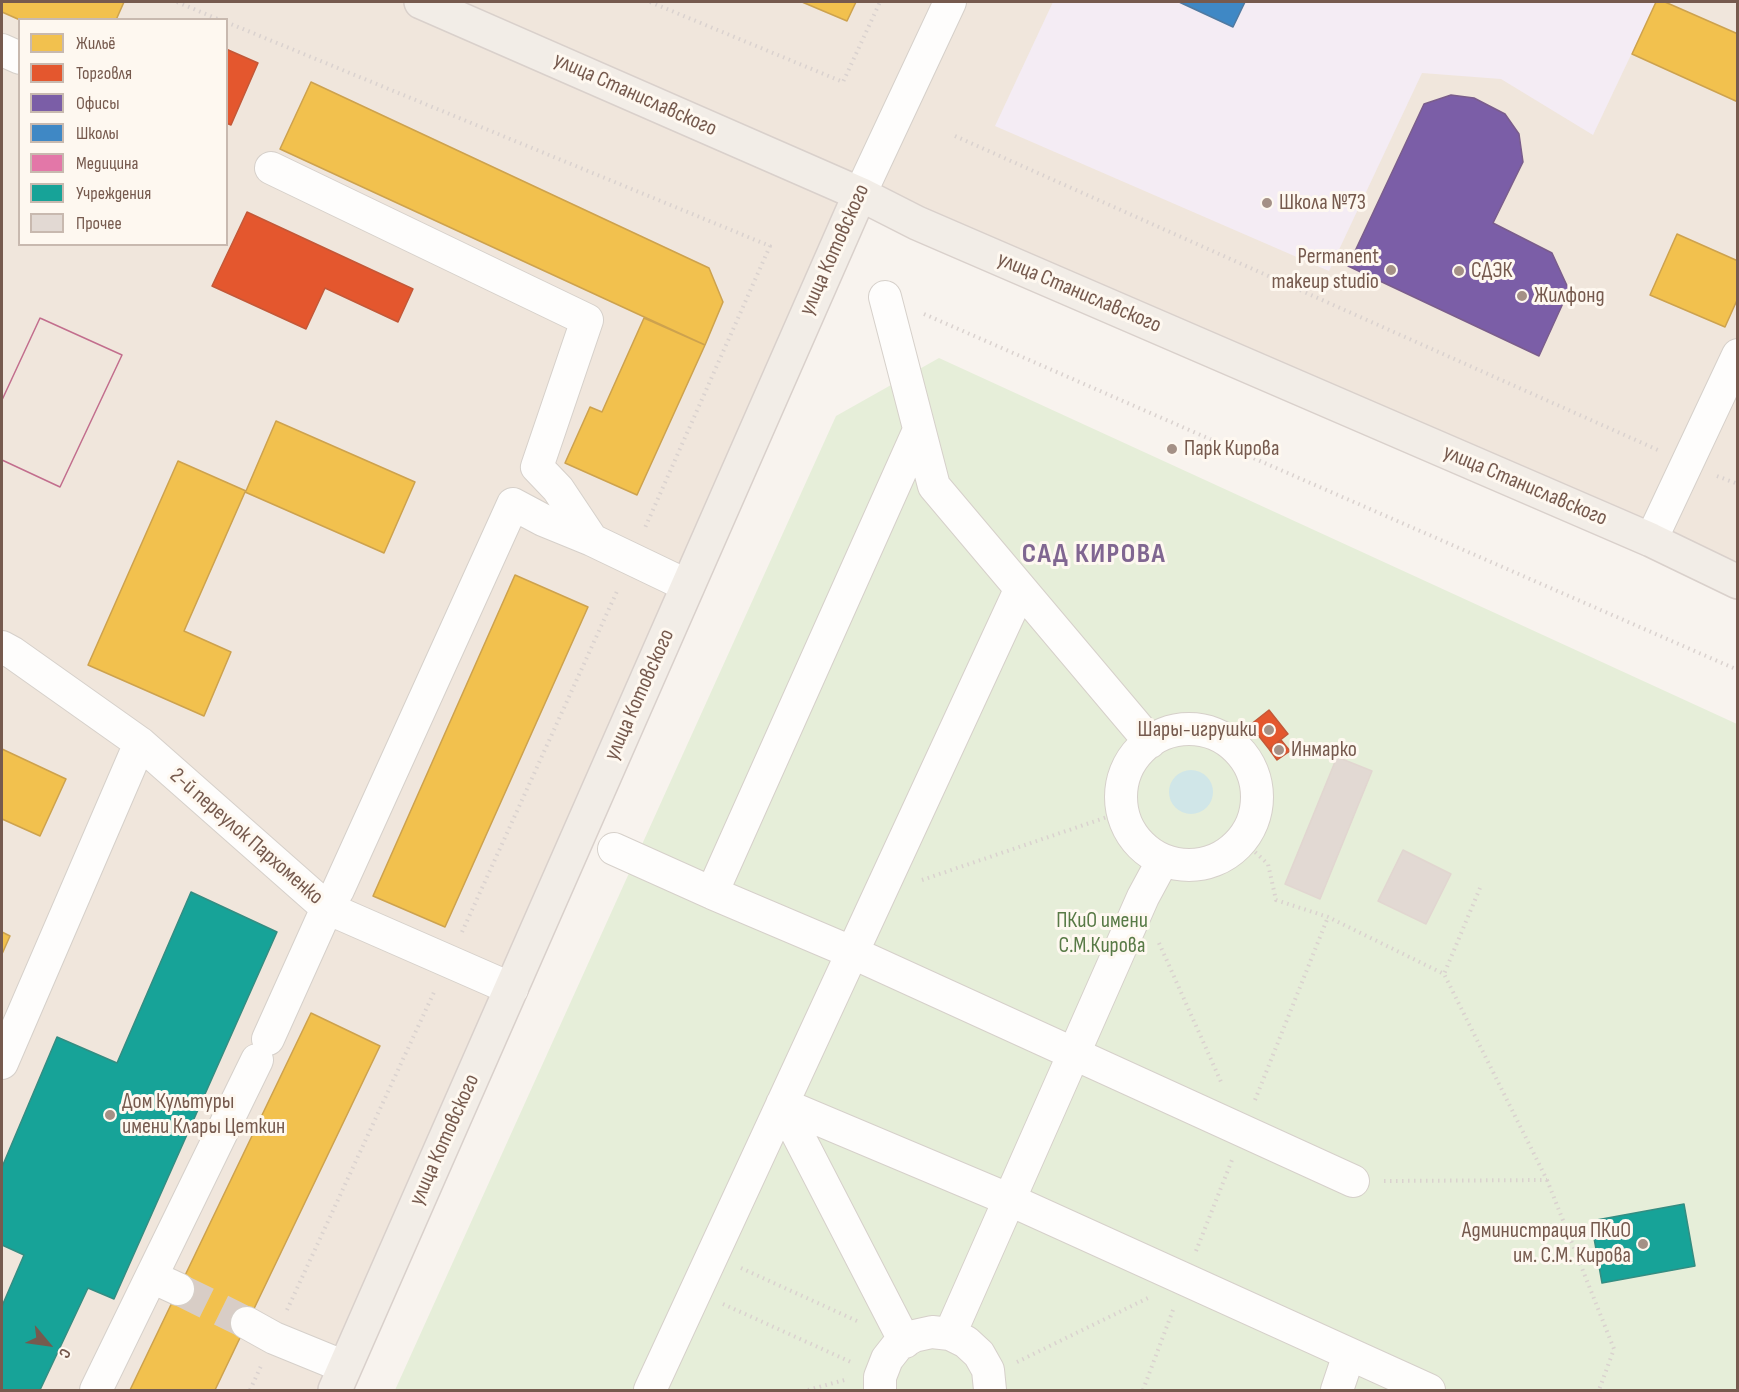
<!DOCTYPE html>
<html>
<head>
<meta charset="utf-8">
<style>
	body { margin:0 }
	#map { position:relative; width:1739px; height:1392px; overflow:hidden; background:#f8f3ee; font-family:"Sofia Sans Condensed",sans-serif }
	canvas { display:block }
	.frame { position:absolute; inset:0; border:3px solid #765a4e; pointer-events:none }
	.legend { position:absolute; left:18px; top:18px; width:210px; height:228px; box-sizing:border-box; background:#fef8f0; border:2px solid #c8b9af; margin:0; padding:8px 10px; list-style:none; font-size:18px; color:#765a4e }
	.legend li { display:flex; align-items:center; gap:12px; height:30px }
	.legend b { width:30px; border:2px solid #c8b9af }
	.north { position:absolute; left:18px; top:1314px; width:60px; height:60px; -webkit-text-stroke:4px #fef8f0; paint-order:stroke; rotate:119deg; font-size:16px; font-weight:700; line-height:24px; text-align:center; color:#765a4e }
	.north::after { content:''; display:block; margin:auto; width:21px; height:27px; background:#765a4e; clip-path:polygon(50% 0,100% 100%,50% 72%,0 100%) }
</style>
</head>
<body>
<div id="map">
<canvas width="1739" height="1392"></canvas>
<div class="frame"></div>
<ul class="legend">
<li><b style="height:16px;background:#f2c14e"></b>Жильё</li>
<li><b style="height:16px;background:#e4572e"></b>Торговля</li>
<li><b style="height:16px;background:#7b5ea7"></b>Офисы</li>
<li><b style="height:16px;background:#3f88c5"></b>Школы</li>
<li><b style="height:16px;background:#e377a8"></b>Медицина</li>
<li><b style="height:16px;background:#17a398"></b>Учреждения</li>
<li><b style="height:16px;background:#e2d9d3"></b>Прочее</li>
</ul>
<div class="north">С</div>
</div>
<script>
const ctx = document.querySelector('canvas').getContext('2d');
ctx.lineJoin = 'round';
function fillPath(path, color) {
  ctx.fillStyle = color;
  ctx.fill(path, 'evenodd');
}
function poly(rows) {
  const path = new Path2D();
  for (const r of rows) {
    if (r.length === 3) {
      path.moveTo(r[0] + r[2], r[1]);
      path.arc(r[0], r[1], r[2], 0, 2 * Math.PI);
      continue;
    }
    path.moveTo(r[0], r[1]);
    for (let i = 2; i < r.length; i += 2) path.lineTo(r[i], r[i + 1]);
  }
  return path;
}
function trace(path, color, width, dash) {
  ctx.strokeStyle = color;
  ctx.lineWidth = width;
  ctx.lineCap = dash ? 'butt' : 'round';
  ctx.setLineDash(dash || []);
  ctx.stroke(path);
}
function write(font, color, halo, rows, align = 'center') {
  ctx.font = font + ' "Sofia Sans Condensed",sans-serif';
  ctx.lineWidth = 6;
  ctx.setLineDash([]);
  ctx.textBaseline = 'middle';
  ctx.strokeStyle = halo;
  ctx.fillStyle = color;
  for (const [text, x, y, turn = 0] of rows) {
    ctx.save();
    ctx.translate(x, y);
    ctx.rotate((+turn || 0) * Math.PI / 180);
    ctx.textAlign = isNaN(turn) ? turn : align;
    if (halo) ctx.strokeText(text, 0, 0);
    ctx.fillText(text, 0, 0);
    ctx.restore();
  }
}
fillPath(poly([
	[2,2,1737,2,1737,582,860,194,335,1390,2,1390],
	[20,20,226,20,226,244,20,244]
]), '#f0e6dc');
fillPath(poly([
	[1053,2,1656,2,1593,135,1501,79,1422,73,1329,271,995,126]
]), '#f4ecf4');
fillPath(poly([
	[939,358,1737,724,1737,1390,395,1390,836,416]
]), '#e6eed9');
fillPath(poly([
	[1191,792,22]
]), '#d0e6e8');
const homes = poly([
	[2,2,124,2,116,20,20,20,2,12,2,2],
	[802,2,856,2,847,21,802,2],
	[1656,2,1665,2,1738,34,1738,102,1632,54,1656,2],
	[311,82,709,268,723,302,705,345,280,149,311,82],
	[1677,234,1738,261,1738,298,1725,327,1650,295,1677,234],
	[644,318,705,345,637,495,565,463,590,407,602,412,644,318],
	[276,421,415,482,384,553,245,492,184,631,231,652,204,716,88,665,178,461,246,491,276,421],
	[515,575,588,607,445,927,373,896,515,575],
	[2,749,66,779,40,836,2,819,2,749],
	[2,932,10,936,2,954,2,932],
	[311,1013,380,1046,215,1390,130,1390,311,1013]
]);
fillPath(homes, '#f2c14e');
trace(homes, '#cda24e', 1.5);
const shops = poly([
	[226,49,258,63,231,125,226,123,226,49],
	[247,212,413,289,398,322,325,288,306,329,212,286,247,212],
	[1269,710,1288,734,1269,749,1250,725,1269,710],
	[1281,740,1290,751,1277,760,1269,749,1281,740]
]);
fillPath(shops, '#e4572e');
trace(shops, '#c35838', 1.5);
const offices = poly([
	[1451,95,1474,98,1505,114,1519,134,1523,162,1493,223,1552,253,1569,290,1539,356,1348,266,1424,104,1451,95]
]);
fillPath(offices, '#7b5ea7');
trace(offices, '#7a5d8c', 1.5);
const schools = poly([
	[1179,2,1245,2,1233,27,1179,2]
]);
fillPath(schools, '#3f88c5');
trace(schools, '#507aa1', 1.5);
const health = poly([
	[40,318,122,355,60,487,2,460,2,400,40,318],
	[40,318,122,355,60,487,2,460,2,400,40,318]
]);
fillPath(health, '#e377a8');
trace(health, '#c26e8d', 1.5);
const public = poly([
	[191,892,277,932,114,1299,88,1288,40,1390,2,1390,2,1306,24,1255,2,1245,2,1167,57,1037,117,1063,191,892],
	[1684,1204,1695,1266,1602,1283,1591,1221,1684,1204]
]);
fillPath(public, '#17a398');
trace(public, '#348d82', 1.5);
const building = poly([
	[1337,757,1372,771,1320,899,1285,884,1337,757],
	[1403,850,1451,874,1426,924,1378,901,1403,850]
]);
fillPath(building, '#e2d9d3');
trace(building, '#e1d6d0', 1.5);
trace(poly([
	[178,1289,247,1323]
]), '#d8cdc6', 32, [32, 16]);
const minor = poly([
	[2,50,20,58],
	[271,168,587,320,537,467,558,489,592,540,688,586],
	[860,194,950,2],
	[885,297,934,486,1150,742],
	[919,430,712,893,851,952,1353,1181],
	[1651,540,1738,355],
	[2,647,13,653,140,743,327,908,512,989],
	[1189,797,68],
	[614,849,712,893],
	[268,1039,327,908,338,890,513,504,543,520,592,540],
	[2,1063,140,743],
	[152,1277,178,1289],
	[247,1323,274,1338,345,1367],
	[950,1334,1143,897,1163,860],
	[905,1342,782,1104,1010,1200,1429,1390],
	[96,1390,257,1060],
	[650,1390,1020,590],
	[880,1390,880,1377,887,1359,898,1345,914,1336,932,1332,950,1334,966,1342,979,1354,988,1370,990,1390],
	[1337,1390,1349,1354]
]);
const major = poly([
	[421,2,860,194,917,223,1651,540,1738,582],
	[335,1390,860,194]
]);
trace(minor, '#d6d0ca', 34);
trace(major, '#d9d0cb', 36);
trace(poly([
	[177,2,220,20],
	[650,2,843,82,880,2],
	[226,22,770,246,644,530],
	[955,136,1658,450],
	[924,314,1738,670],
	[1717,476,1738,484],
	[1242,840,1268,864,1276,900,1328,917,1444,974,1480,888],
	[922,880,1122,812],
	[462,932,618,589],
	[1159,943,1222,1084],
	[1255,1100,1328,917],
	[1547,1180,1614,1349,1599,1390],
	[1384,1181,1547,1180,1444,974],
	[1196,1251,1232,1160],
	[741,1268,857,1321],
	[723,1304,853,1363],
	[287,1310,435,990],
	[1017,1362,1148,1298],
	[250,1390,261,1366],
	[808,1390,848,1379],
	[1143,1390,1173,1310]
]), '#dad2cf', 4, [1.5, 4.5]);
trace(minor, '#fefdfc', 32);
trace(major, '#f2ede7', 33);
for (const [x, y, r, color] of [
	[1267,203,6,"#a49086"],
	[1391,270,6,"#a49086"],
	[1459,271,6,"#a49086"],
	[1522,296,6,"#a49086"],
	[1172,449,6,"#a49086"],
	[1269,730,6,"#a49086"],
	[1279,750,6,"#a49086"],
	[110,1115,6,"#a49086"],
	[1643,1244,6,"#a49086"]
]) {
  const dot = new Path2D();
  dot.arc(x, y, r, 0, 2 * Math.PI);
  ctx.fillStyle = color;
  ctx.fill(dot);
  trace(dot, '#fef8f0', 2);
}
write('22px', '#765a4e', '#fef8f0', [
	["улица Станиславского",635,95,24],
	["улица Котовского",835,250,-66],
	["улица Станиславского",1079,293,23],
	["улица Станиславского",1525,486,23],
	["улица Котовского",640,695,-66],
	["2-й переулок Пархоменко",246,837,41],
	["улица Котовского",445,1140,-66]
]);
write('22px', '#765a4e', '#fef8f0', [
	["Школа №73",1279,203],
	["Permanent",1379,257,"right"],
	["makeup studio",1379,282,"right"],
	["СДЭК",1471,271],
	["Жилфонд",1534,296],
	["Парк Кирова",1184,449],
	["Шары-игрушки",1257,730,"right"],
	["Инмарко",1291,750],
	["Дом Культуры",122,1102],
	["имени Клары Цеткин",122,1127],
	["Администрация ПКиО",1631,1231,"right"],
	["им. С.М. Кирова",1631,1256,"right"]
], 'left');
write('22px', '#587a46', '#fef8f0', [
	["ПКиО имени",1102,921],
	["С.М.Кирова",1102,946]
]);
ctx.letterSpacing = '1.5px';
write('bold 28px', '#806691', '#fef8f0', [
	["САД КИРОВА",1094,555]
]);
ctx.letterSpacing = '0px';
</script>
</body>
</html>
